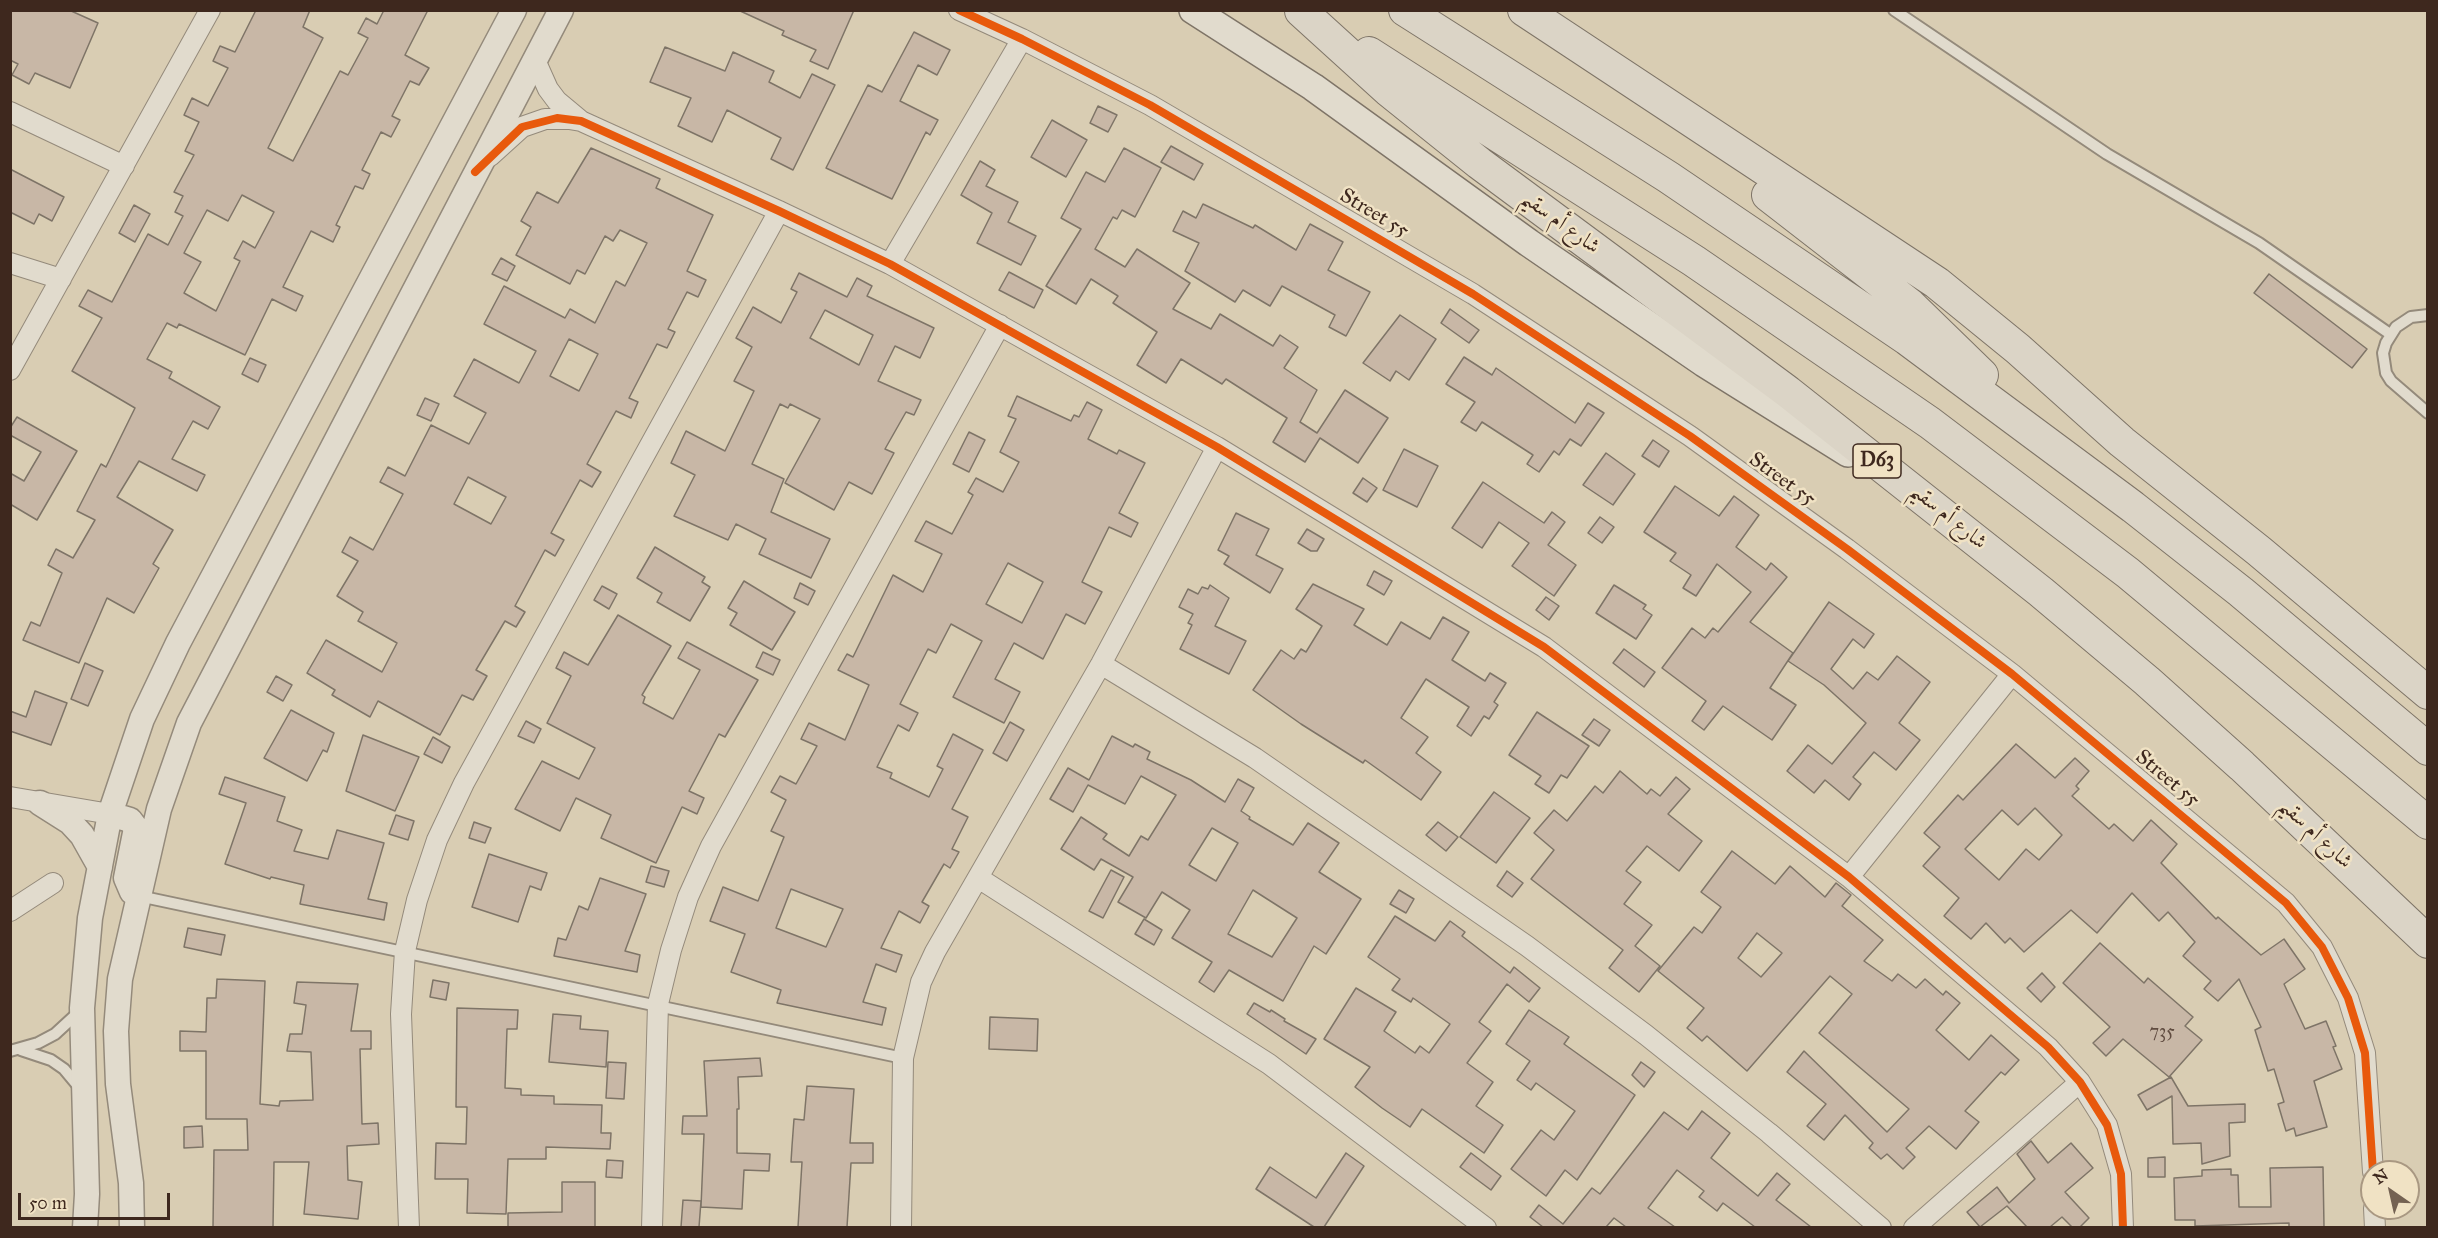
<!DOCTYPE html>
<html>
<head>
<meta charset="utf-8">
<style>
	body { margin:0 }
	#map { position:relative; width:2438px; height:1238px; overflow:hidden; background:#d9cdb3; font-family:"IM FELL Great Primer",serif }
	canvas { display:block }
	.frame { position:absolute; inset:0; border:12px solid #3e281e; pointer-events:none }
	.north { position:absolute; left:2360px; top:1160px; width:60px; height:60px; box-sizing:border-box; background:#f0e2c4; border:2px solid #a99882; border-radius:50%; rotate:326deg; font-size:16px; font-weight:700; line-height:24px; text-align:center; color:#3e281e }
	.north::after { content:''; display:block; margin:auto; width:21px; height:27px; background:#746252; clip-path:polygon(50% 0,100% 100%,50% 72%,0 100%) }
	.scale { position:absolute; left:18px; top:1193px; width:152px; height:27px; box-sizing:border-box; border:3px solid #3e281e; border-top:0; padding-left:8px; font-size:18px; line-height:21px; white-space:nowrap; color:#3e281e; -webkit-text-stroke:4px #f0e2c4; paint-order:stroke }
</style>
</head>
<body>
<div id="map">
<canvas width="2438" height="1238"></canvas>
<div class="frame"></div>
<div class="north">N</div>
<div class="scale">50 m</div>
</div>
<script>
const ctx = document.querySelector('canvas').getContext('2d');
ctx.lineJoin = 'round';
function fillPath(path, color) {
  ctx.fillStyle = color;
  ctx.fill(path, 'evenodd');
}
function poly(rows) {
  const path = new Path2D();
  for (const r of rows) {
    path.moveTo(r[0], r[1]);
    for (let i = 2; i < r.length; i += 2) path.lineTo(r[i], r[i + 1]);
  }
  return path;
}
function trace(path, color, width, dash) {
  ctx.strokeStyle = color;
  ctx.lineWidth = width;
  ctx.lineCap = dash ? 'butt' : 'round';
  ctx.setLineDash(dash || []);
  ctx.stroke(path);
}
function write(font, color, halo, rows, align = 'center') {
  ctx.font = font + ' "IM FELL Great Primer",Amiri,serif';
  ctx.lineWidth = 5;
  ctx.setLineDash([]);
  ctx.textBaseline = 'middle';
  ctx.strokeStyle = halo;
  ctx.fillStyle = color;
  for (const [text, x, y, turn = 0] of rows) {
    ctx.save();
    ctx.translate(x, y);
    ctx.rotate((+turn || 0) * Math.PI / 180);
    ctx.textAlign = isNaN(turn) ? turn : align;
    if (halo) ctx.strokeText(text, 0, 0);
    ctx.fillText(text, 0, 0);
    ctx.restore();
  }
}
const building = poly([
	[10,10,69,10,98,23,70,88,35,73,29,84,12,75,18,64,10,60,10,10],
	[256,10,310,10,303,27,323,38,268,148,293,161,340,71,348,75,368,38,358,33,366,18,377,24,384,10,428,10,405,55,429,68,419,85,410,81,392,116,400,120,391,137,381,132,362,170,370,174,363,189,355,186,336,225,340,227,333,242,311,231,283,287,303,296,296,311,272,299,245,355,179,324,177,328,167,323,147,359,172,372,169,378,220,407,208,429,193,421,172,459,205,475,197,491,139,461,117,497,173,530,153,564,159,568,134,613,107,598,79,663,23,640,31,622,40,626,62,573,48,565,56,549,73,558,95,520,77,511,101,464,106,467,135,408,72,371,102,318,79,306,88,290,112,302,148,234,168,245,183,216,175,212,183,196,174,192,194,155,185,151,199,122,184,115,192,98,208,106,228,68,213,61,220,46,235,52,256,10],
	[242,195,274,212,255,248,243,241,234,258,240,261,216,311,184,293,201,262,184,253,207,210,228,221,242,195],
	[738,10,854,10,828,69,810,61,816,50,782,35,784,31,738,10],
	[914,32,950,50,937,75,918,65,900,101,938,120,930,135,926,132,892,199,826,168,868,85,882,92,914,32],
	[665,47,725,71,733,52,774,71,769,82,800,98,812,74,835,85,793,170,771,159,781,138,727,110,712,142,678,126,691,98,650,82,665,47],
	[1098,106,1117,115,1108,132,1090,123,1098,106],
	[1052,120,1087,140,1066,177,1031,157,1052,120],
	[1171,146,1203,164,1194,180,1161,162,1171,146],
	[591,148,660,179,656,188,713,215,687,271,706,280,698,297,687,292,668,329,675,332,667,348,657,344,629,398,638,402,631,418,616,411,587,464,601,472,592,487,580,480,551,533,564,540,555,556,545,550,515,606,525,612,516,627,505,621,476,670,487,676,473,700,462,695,440,735,378,701,370,717,332,695,335,690,307,673,326,640,382,672,397,643,358,621,363,612,337,596,358,561,342,552,350,537,373,550,403,494,380,482,388,467,405,476,431,425,469,444,486,413,454,396,474,359,519,383,536,351,484,324,504,286,565,318,570,309,595,323,616,281,625,286,647,243,620,230,613,241,605,236,585,274,577,270,570,284,516,255,531,227,521,221,537,192,558,203,591,148],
	[569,339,598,354,579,391,550,376,569,339],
	[468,477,506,497,491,524,454,504,468,477],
	[1124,148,1161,168,1135,217,1122,210,1117,219,1113,217,1095,249,1125,267,1137,249,1190,283,1173,309,1211,329,1220,314,1273,346,1280,335,1298,347,1284,368,1317,390,1300,422,1317,433,1345,390,1388,418,1358,463,1320,438,1305,462,1273,442,1287,418,1226,379,1222,384,1181,359,1166,383,1137,365,1157,332,1113,303,1118,296,1091,279,1076,304,1046,286,1081,229,1061,218,1086,172,1105,182,1124,148],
	[980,161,995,170,986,186,1018,202,1008,222,1036,236,1021,265,977,243,992,213,961,195,980,161],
	[10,169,64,197,52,221,39,214,34,224,10,212,10,169],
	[1203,204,1253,228,1255,225,1296,250,1310,224,1343,242,1328,270,1370,292,1346,336,1329,327,1335,315,1282,286,1270,306,1243,290,1235,302,1185,271,1199,243,1173,231,1183,211,1196,218,1203,204],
	[134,205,150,214,135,242,119,233,134,205],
	[501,258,515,266,507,281,492,274,501,258],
	[1009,272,1043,290,1034,308,999,290,1009,272],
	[799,273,847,297,857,278,872,286,867,296,934,328,920,358,895,346,878,381,921,400,914,415,906,412,885,449,894,453,872,494,849,482,834,510,785,483,820,419,790,404,788,408,780,404,752,464,784,479,771,512,830,539,811,578,759,554,766,539,736,524,728,540,674,516,695,475,671,463,686,431,725,451,754,391,734,381,752,347,736,338,753,307,781,323,797,292,791,289,799,273],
	[825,310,873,335,859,365,810,338,825,310],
	[2269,274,2367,349,2352,368,2254,293,2269,274],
	[1450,309,1479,330,1469,343,1441,323,1450,309],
	[1400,315,1436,339,1409,380,1396,371,1390,381,1363,363,1400,315],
	[1464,357,1492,375,1496,368,1575,423,1588,403,1604,413,1581,446,1570,439,1559,455,1554,451,1539,472,1527,464,1533,455,1482,422,1476,431,1461,422,1475,402,1446,384,1464,357],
	[250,358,266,365,258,382,242,374,250,358],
	[1017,396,1071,421,1074,415,1079,417,1087,402,1102,410,1088,439,1117,454,1119,450,1145,463,1119,513,1138,523,1131,537,1109,527,1082,582,1102,592,1085,624,1066,614,1043,659,1014,643,995,679,1020,692,1004,723,953,697,982,641,951,624,936,653,928,649,900,704,918,713,909,731,898,725,877,767,892,773,890,778,929,797,943,769,937,766,953,734,983,750,952,809,968,817,952,849,959,852,950,868,944,864,922,902,929,906,920,923,899,911,881,948,902,955,896,972,876,964,863,1002,886,1008,882,1025,777,1003,781,990,731,972,745,934,710,921,723,887,758,901,784,837,771,831,786,800,771,792,780,776,796,784,817,746,801,739,809,723,845,740,869,685,838,670,847,654,853,657,893,575,923,592,942,554,915,541,926,521,952,534,973,495,968,492,976,478,1003,492,1019,462,1000,452,1016,419,1008,416,1017,396],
	[1008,563,1043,582,1022,623,986,604,1008,563],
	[791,889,843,909,826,947,776,928,791,889],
	[425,398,439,404,431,421,417,415,425,398],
	[17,417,77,451,37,520,10,504,10,473,24,481,41,452,10,435,10,428,17,417],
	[969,432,985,440,969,472,953,464,969,432],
	[1653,440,1669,451,1659,467,1642,456,1653,440],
	[1404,449,1438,466,1417,507,1383,490,1404,449],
	[1606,453,1635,474,1613,505,1583,485,1606,453],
	[1363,478,1377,488,1367,502,1353,493,1363,478],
	[1483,482,1544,523,1552,512,1565,522,1548,545,1576,565,1554,596,1512,566,1529,543,1499,522,1482,548,1452,528,1483,482],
	[1675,486,1719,516,1734,496,1759,515,1736,547,1766,570,1771,563,1787,577,1750,622,1793,653,1770,688,1796,705,1772,740,1723,706,1704,730,1692,721,1706,701,1662,668,1692,628,1705,638,1713,628,1718,632,1751,592,1717,564,1696,596,1683,588,1691,575,1670,561,1676,553,1644,532,1675,486],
	[1236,513,1269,529,1256,555,1283,569,1270,593,1224,564,1229,556,1218,550,1236,513],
	[1600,517,1614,527,1602,543,1588,533,1600,517],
	[1307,529,1324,539,1317,551,1311,551,1298,543,1307,529],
	[655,547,705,577,702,582,710,587,690,621,657,602,662,593,637,578,655,547],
	[1374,571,1392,581,1384,595,1367,585,1374,571],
	[744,581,795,612,772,650,730,625,737,613,728,608,744,581],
	[800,583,815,591,808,605,794,598,800,583],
	[1313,584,1364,609,1354,625,1387,645,1401,622,1430,639,1443,617,1469,632,1452,660,1485,681,1490,673,1506,683,1494,702,1498,705,1489,719,1484,716,1471,736,1457,726,1469,707,1426,679,1401,718,1428,737,1416,753,1441,772,1421,800,1365,760,1363,763,1301,724,1253,690,1281,650,1294,659,1301,649,1306,652,1322,626,1296,609,1313,584],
	[1210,585,1229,598,1215,626,1246,641,1229,674,1180,649,1192,625,1188,623,1193,614,1179,607,1188,589,1198,594,1202,587,1208,589,1210,585],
	[1614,585,1646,605,1643,609,1652,615,1636,639,1596,613,1614,585],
	[602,586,617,594,609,609,594,600,602,586],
	[1546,597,1559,606,1549,620,1536,610,1546,597],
	[1829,602,1874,634,1864,648,1853,639,1831,669,1853,689,1867,672,1878,680,1897,656,1930,682,1899,723,1920,740,1896,770,1874,752,1853,777,1861,784,1849,800,1825,780,1814,793,1787,771,1808,745,1832,764,1866,723,1824,685,1788,661,1829,602],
	[618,615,671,646,642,695,645,697,643,703,673,719,700,670,678,658,687,642,758,680,725,737,719,734,689,791,704,798,697,814,682,807,656,863,601,838,611,815,576,798,560,831,515,809,542,761,579,779,595,748,547,723,571,676,556,668,564,652,588,665,618,615],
	[1624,649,1655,672,1644,687,1613,663,1624,649],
	[763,652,780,660,773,675,756,667,763,652],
	[85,663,103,671,88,706,71,699,85,663],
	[276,676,292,685,283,701,267,692,276,676],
	[35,691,67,703,51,745,10,731,10,711,26,717,35,691],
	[291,710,334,733,327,752,323,750,307,781,264,758,291,710],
	[1537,712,1589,746,1567,778,1561,775,1549,793,1535,784,1541,776,1509,755,1537,712],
	[1594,719,1610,730,1599,746,1582,735,1594,719],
	[526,721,541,729,534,743,518,736,526,721],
	[1010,722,1024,730,1007,761,993,753,1010,722],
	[363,735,419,757,395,811,346,791,363,735],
	[1112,736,1133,747,1135,744,1150,752,1147,759,1191,780,1225,802,1238,779,1254,788,1241,811,1250,817,1249,819,1293,845,1308,823,1339,843,1319,872,1361,899,1326,954,1314,946,1283,1001,1229,970,1214,992,1199,982,1212,962,1172,938,1190,910,1162,892,1146,918,1118,902,1133,877,1101,859,1094,870,1061,849,1081,817,1107,834,1103,839,1129,856,1141,836,1148,840,1176,795,1141,776,1125,804,1088,785,1073,812,1050,799,1068,768,1089,780,1112,736],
	[1212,828,1238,843,1216,881,1189,865,1212,828],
	[1253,890,1297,918,1272,957,1228,934,1253,890],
	[433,737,450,747,442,763,424,754,433,737],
	[2016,744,2055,778,2075,758,2089,771,2076,786,2079,789,2072,796,2109,829,2114,824,2133,841,2151,820,2177,844,2161,863,2216,919,2218,917,2261,955,2284,939,2305,969,2284,984,2305,1029,2326,1021,2336,1046,2333,1047,2342,1069,2314,1081,2327,1127,2296,1136,2294,1128,2286,1131,2278,1104,2284,1102,2274,1069,2268,1071,2255,1030,2261,1027,2239,979,2218,1001,2204,989,2211,981,2183,956,2195,942,2168,912,2159,921,2132,893,2097,933,2071,910,2024,952,2010,938,2005,943,1986,923,1971,939,1944,916,1959,898,1923,866,1940,847,1924,833,1958,795,1963,800,2016,744],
	[2035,808,2062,835,2039,860,2026,849,1999,880,1965,849,2002,810,2018,825,2035,808],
	[1620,771,1647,794,1651,789,1660,796,1676,777,1690,789,1668,814,1702,841,1679,871,1647,846,1626,871,1641,882,1624,904,1652,925,1635,946,1660,966,1639,992,1609,968,1623,950,1531,879,1554,850,1534,833,1554,810,1567,821,1595,786,1603,793,1620,771],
	[225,777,285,797,277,821,302,830,294,851,328,859,337,830,384,843,368,899,387,903,384,920,300,904,304,885,271,877,270,879,225,864,246,803,219,794,225,777],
	[1494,792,1530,818,1496,863,1460,837,1494,792],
	[396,815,414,821,408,840,389,834,396,815],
	[474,822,491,828,485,843,469,838,474,822],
	[1438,822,1458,837,1446,851,1426,835,1438,822],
	[1732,851,1775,884,1790,866,1825,897,1836,883,1851,895,1842,906,1883,940,1864,961,1892,981,1898,974,1916,988,1925,979,1943,995,1946,991,1960,1003,1936,1030,1969,1060,1991,1035,2019,1060,2005,1075,2001,1072,1965,1111,1979,1122,1956,1149,1929,1126,1906,1148,1915,1157,1903,1169,1887,1154,1881,1159,1869,1148,1873,1143,1845,1115,1824,1140,1807,1126,1826,1104,1787,1072,1804,1051,1887,1132,1909,1109,1819,1033,1852,994,1830,976,1747,1071,1707,1036,1702,1041,1687,1028,1704,1008,1658,971,1694,927,1702,933,1721,907,1701,892,1732,851],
	[1757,933,1782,953,1761,977,1738,958,1757,933],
	[489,854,547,873,541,890,530,886,518,922,472,907,489,854],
	[651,866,669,871,664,887,646,882,651,866],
	[1111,870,1124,877,1103,918,1089,911,1111,870],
	[1507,871,1523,883,1512,897,1497,886,1507,871],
	[600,878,646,894,625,951,640,955,637,972,554,956,558,938,566,940,579,906,588,910,600,878],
	[1399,890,1414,899,1406,913,1390,904,1399,890],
	[1395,916,1435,941,1450,921,1465,932,1462,936,1510,973,1514,967,1540,988,1529,1002,1507,984,1479,1022,1491,1031,1467,1063,1493,1082,1476,1106,1503,1125,1484,1153,1422,1109,1410,1127,1382,1108,1355,1087,1370,1067,1324,1039,1356,988,1396,1012,1384,1031,1415,1053,1420,1046,1429,1053,1450,1024,1413,998,1411,1002,1392,990,1400,979,1368,957,1395,916],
	[1144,919,1162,930,1154,945,1135,934,1144,919],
	[188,928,225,935,221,955,184,947,188,928],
	[2100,943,2144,983,2148,978,2193,1017,2185,1026,2202,1040,2169,1077,2123,1039,2106,1056,2093,1043,2110,1027,2063,983,2100,943],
	[2042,973,2055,987,2041,1002,2027,988,2042,973],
	[217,979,265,981,260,1104,279,1106,280,1101,313,1100,311,1052,287,1051,290,1034,302,1034,306,1005,294,1003,297,982,358,984,351,1031,371,1031,371,1049,360,1049,362,1124,378,1123,379,1144,347,1146,348,1180,362,1182,358,1219,304,1214,309,1162,274,1162,273,1227,213,1227,214,1150,248,1150,247,1119,206,1119,206,1051,180,1051,180,1031,206,1032,207,998,216,998,217,979],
	[433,980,449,983,446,1000,430,997,433,980],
	[1254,1003,1270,1012,1271,1010,1285,1019,1284,1021,1316,1039,1306,1054,1247,1014,1254,1003],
	[457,1008,518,1010,517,1029,507,1029,505,1088,521,1089,521,1095,554,1096,554,1104,602,1105,601,1133,611,1133,610,1149,546,1147,546,1159,508,1159,506,1214,467,1213,468,1179,435,1179,436,1143,466,1144,467,1107,456,1107,457,1008],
	[1529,1010,1569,1037,1564,1044,1635,1095,1577,1180,1565,1170,1546,1196,1511,1169,1541,1130,1554,1140,1575,1111,1536,1083,1531,1090,1517,1080,1530,1061,1506,1044,1529,1010],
	[553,1014,581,1016,580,1029,608,1031,606,1067,549,1062,553,1014],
	[990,1017,1038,1019,1037,1051,989,1049,990,1017],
	[760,1058,762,1076,738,1077,739,1109,737,1109,737,1153,770,1154,769,1171,744,1170,742,1209,701,1207,704,1134,682,1134,683,1116,707,1116,704,1061,760,1058],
	[608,1062,626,1063,624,1099,606,1098,608,1062],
	[1641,1062,1655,1072,1644,1087,1632,1075,1641,1062],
	[2171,1077,2188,1106,2245,1104,2245,1122,2229,1123,2230,1156,2202,1164,2201,1143,2173,1144,2172,1096,2147,1110,2138,1095,2171,1077],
	[807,1086,854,1089,850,1143,873,1143,873,1163,851,1163,847,1227,798,1227,802,1162,791,1162,792,1146,794,1119,804,1120,807,1086],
	[1702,1111,1730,1133,1711,1158,1758,1196,1777,1173,1790,1184,1776,1200,1811,1227,1755,1227,1723,1203,1717,1211,1699,1197,1704,1191,1677,1170,1648,1208,1675,1227,1626,1227,1614,1218,1606,1227,1543,1227,1530,1217,1539,1205,1563,1224,1592,1188,1600,1194,1664,1112,1688,1130,1702,1111],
	[202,1126,203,1147,184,1148,184,1127,202,1126],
	[2031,1141,2048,1163,2071,1143,2093,1168,2065,1192,2089,1218,2080,1227,2072,1227,2062,1217,2050,1227,2027,1227,2007,1206,1980,1227,1967,1212,1997,1187,2009,1203,2035,1179,2017,1154,2031,1141],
	[1346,1153,1364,1166,1324,1227,1314,1227,1256,1189,1270,1167,1316,1198,1346,1153],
	[1471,1153,1501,1176,1491,1190,1460,1167,1471,1153],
	[2165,1157,2165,1177,2148,1177,2148,1158,2165,1157],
	[607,1160,623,1161,622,1178,606,1177,607,1160],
	[2323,1167,2324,1227,2289,1227,2289,1223,2195,1226,2195,1220,2175,1220,2174,1178,2202,1176,2202,1170,2231,1169,2231,1175,2238,1175,2239,1207,2271,1207,2270,1168,2323,1167],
	[562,1182,595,1182,595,1227,508,1227,508,1213,562,1212,562,1182],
	[683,1200,701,1201,699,1227,681,1227,683,1200]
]);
fillPath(building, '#c8b7a6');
trace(building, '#7e7467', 1.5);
const service = poly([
	[1894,10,2107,154,2259,243,2390,334],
	[2428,315,2411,317,2396,327,2386,343,2383,353,2386,373,2391,381,2428,413],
	[139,896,903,1058],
	[21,1050,51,1060,64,1069,79,1087],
	[10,1051,38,1043,55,1034,80,1011]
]);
const minor = poly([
	[959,10,1022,39,1150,105,1473,294,1690,436,1847,549,2012,674,2286,903,2322,947,2348,998,2365,1053,2373,1172],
	[535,60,548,89,557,101,581,121],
	[10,112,124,166],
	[490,156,522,127,545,119,569,119,581,121,779,211,890,264,1217,447,1544,647,1849,877,2048,1047,2080,1082,2107,1125,2121,1174,2123,1228],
	[10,263,61,279],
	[890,264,1022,39],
	[10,370,210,10],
	[1101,664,1255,758,1527,946,1646,1035,1769,1133,1881,1228],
	[10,797,110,814],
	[1849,877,2012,674],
	[980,879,1269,1064,1486,1228],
	[10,911,53,883],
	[2374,1208,2375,1228],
	[409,1228,401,1014,405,951,417,900,437,840,464,783,779,211],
	[652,1228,658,1004,671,950,688,897,711,846,1000,325],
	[901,1228,903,1058,921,982,935,952,1101,664,1217,447],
	[1914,1228,2080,1082]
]);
const tertiary = poly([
	[40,803,70,822,82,835,100,867],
	[110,814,130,820,136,828,126,878,132,892,139,896],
	[85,1228,87,1194,82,1008,90,918,110,814,142,719,178,643,514,10],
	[132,1228,131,1183,118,1084,116,1031,120,979,159,809,189,723,561,10]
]);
const secondary = poly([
	[1193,10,1313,87,1529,243,1704,363,1848,453]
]);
const primary = poly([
	[1405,10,1668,177,1907,339,2133,507,2241,592,2428,749],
	[1524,10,1937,283,2018,349,2122,442,2259,551,2428,693],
	[1301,11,1388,90,1479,163,1788,392,2041,592,2147,681,2242,766,2428,942],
	[1369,53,1694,261,1930,423,2128,573,2428,823],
	[1768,195,1910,305,1982,375]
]);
trace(service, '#948a7b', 14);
trace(minor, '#948a7b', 22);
trace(tertiary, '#948a7b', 27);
trace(secondary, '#7e7467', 30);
trace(primary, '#7e7467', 34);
trace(service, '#e1dbcd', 10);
trace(minor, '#e1dbcd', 20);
trace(tertiary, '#e1dbcd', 24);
trace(secondary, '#e1dbcd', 27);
trace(primary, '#dbd4c6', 32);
trace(poly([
	[959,10,1022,39,1150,105,1473,294,1690,436,1847,549,2012,674,2286,903,2322,947,2348,998,2365,1053,2373,1172],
	[475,172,522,127,557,118,581,121,779,211,890,264,1217,447,1544,647,1849,877,2048,1047,2080,1082,2107,1125,2121,1174,2123,1228]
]), '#e8590c', 8);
write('18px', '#604c40', null, [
	["735",2162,1033]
]);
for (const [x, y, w] of [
	[1877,461,48]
]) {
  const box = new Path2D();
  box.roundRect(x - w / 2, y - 17, w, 34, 4.5);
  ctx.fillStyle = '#f0e2c4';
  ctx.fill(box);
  trace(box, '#3e281e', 1.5);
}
write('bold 20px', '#3e281e', null, [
	["D63",1877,461]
]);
write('21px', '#3e281e', '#f0e2c4', [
	["Street 55",1374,214,31],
	["شارع أم سقيم",1560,223,36],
	["Street 55",1782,480,36],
	["شارع أم سقيم",1948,517,39],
	["Street 55",2167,779,40],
	["شارع أم سقيم",2315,834,43]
]);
</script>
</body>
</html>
